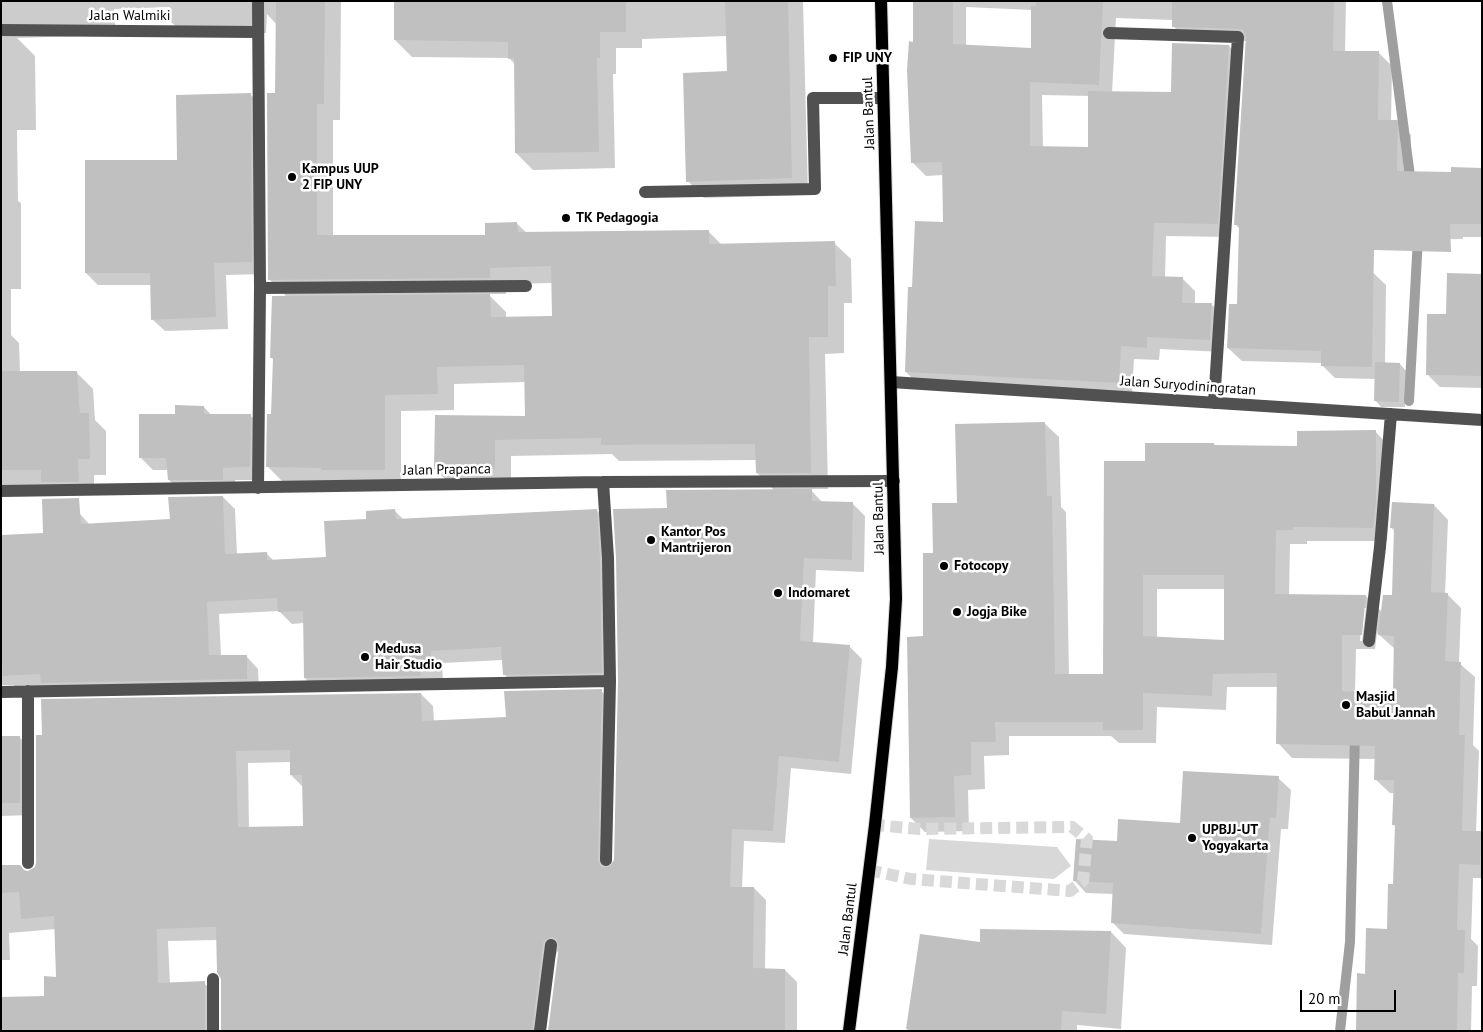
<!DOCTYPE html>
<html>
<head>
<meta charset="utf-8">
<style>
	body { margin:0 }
	#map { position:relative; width:1483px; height:1032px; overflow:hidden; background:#fff; font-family:"PT Sans",sans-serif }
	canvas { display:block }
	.frame { position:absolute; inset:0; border:2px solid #000; pointer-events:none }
	.scale { position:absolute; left:1300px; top:990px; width:96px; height:22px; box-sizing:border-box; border:2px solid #000; border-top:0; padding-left:6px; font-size:15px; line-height:18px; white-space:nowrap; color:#000; -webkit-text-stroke:4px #fff; paint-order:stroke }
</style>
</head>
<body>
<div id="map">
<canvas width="1483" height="1032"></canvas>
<div class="frame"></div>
<div class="scale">20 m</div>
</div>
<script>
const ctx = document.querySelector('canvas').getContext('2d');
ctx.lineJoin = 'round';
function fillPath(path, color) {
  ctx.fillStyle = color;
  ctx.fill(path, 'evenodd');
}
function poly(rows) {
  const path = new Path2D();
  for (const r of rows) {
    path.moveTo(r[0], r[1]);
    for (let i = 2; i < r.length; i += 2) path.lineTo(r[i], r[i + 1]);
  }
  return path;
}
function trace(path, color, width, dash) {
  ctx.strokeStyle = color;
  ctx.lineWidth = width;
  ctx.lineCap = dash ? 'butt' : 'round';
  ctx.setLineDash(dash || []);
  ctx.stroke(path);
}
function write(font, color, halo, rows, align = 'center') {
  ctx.font = font + ' "PT Sans",sans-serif';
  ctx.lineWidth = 5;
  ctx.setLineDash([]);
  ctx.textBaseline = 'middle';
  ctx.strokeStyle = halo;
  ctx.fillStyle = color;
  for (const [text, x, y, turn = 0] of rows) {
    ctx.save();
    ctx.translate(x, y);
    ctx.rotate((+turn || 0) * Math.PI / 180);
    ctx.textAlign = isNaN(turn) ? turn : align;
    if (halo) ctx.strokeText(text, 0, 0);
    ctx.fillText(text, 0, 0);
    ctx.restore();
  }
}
fillPath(poly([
	[929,839,1057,847,1071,866,1054,879,926,870]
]), '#d8d8d8');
fillPath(poly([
	[1,1,341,1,340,120,333,120,333,236,486,236,517,224,527,233,708,231,722,245,834,243,851,259,852,303,844,303,844,353,825,354,828,489,810,489,823,503,853,504,865,516,864,572,816,570,813,643,850,647,862,659,851,774,791,768,785,843,744,841,742,888,754,888,766,900,765,970,785,970,797,982,797,1031,549,1031,560,951,557,952,555,957,545,1031,222,1031,222,979,217,940,168,941,170,984,204,983,217,995,217,1031,1,1031,45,998,57,978,56,929,9,933,10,960,1,960,1,866,27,872,36,867,37,736,421,694,433,706,434,721,507,718,601,691,614,703,610,869,615,861,668,509,775,491,757,473,756,460,619,461,612,454,511,456,511,485,452,486,435,469,526,418,526,382,454,384,454,410,401,411,401,486,284,483,268,467,272,415,274,360,271,357,287,297,269,279,277,94,277,25,267,14,266,33,187,37,170,21,170,7,114,9,116,35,17,38,35,56,36,130,17,130,18,201,21,203,21,289,11,289,11,335,19,343,20,372,76,372,93,389,95,420,106,431,106,475,94,475,94,485,1,486],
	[553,283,554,317,506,318,506,312,488,294,506,294,506,284],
	[291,762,291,775,304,788,304,827,249,828,248,763],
	[396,1,803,1,808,195,704,198,688,181,728,72,727,36,642,39,642,48,616,48,616,74,613,74,615,168,533,170,516,153,515,64,509,58,412,57,395,40],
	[914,1,1346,1,1345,52,1379,53,1392,66,1391,122,1398,122,1411,135,1410,173,1452,174,1482,168,1482,237,1463,237,1463,239,1340,241,1386,285,1385,364,1400,364,1406,371,1405,407,1381,407,1375,400,1376,379,1335,378,1322,365,1322,363,1242,361,1228,348,1239,305,1240,229,1235,224,1246,41,1186,39,1173,26,1173,20,1116,18,1112,93,1173,93,1229,46,1242,59,1230,237,1166,236,1165,278,1182,278,1195,291,1195,304,1212,305,1225,318,1223,352,1160,349,1159,360,1134,359,1132,395,919,385,906,372,913,289,944,223,944,175,926,176,913,163],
	[966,7,1032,10,1032,49,966,46],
	[1042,95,1090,96,1089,148,1043,148],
	[250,94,262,107,264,274,226,275,228,329,165,331,152,319,151,285,98,285,86,273,179,161],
	[1482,275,1482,388,1440,387,1427,374,1448,315],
	[204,407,212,416,250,415,263,428,262,480,235,480,235,492,182,493,169,480,168,470,153,470,140,457,176,415],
	[1044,423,1059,437,1061,507,1066,512,1069,676,1105,676,1147,462,1214,444,1216,446,1298,447,1375,431,1389,446,1389,516,1387,541,1307,541,1307,544,1290,544,1289,595,1366,596,1382,612,1393,597,1395,532,1391,527,1434,505,1448,520,1445,594,1447,594,1461,608,1459,663,1475,677,1473,745,1479,751,1476,832,1482,832,1482,878,1473,878,1471,939,1478,946,1477,986,1472,986,1471,1031,1357,1031,1366,975,1388,930,1394,886,1396,827,1394,825,1395,793,1390,793,1375,779,1376,759,1292,758,1278,743,1278,687,1227,687,1226,710,1157,707,1156,743,1119,743,1111,736,1009,736,1009,755,984,756,985,789,968,790,969,831,925,832,911,818,925,637,935,554,959,504],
	[1157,589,1225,589,1226,641,1157,638],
	[1363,608,1366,608,1362,641,1360,641],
	[1377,633,1395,649,1394,694,1355,693,1356,649,1375,649],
	[223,497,235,509,237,555,266,553,274,561,328,559,368,520,395,511,404,520,596,510,609,522,614,685,517,687,504,674,503,660,442,663,443,681,317,690,305,678,304,623,292,624,279,611,219,614,221,656,246,656,258,669,259,691,16,688,14,685,1,685,1,536,44,534,80,514,90,525,171,520],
	[1,737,19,737,32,749,32,815,1,816],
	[1278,778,1291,790,1288,829,1281,829,1272,945,1124,934,1112,922,1114,894,1086,893,1074,880,1118,842,1181,824],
	[1111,932,1126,948,1121,1029,1077,1025,1077,1031,907,1031,921,935,981,943]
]), '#0003');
trace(poly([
	[1387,1,1411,184],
	[1409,401,1418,238],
	[1340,1031,1350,942,1355,733]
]), '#9f9f9f', 10);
fillPath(poly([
	[276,1,325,1,324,104,317,104,317,235,485,235,485,223,517,222,518,232,709,230,709,244,835,241,836,286,828,286,828,337,809,337,811,473,756,473,755,444,601,445,601,438,495,440,495,469,434,469,435,415,525,416,524,365,437,367,438,394,385,395,385,470,321,470,321,468,266,467,267,414,271,414,273,358,270,358,272,296,490,294,491,317,552,316,551,266,490,268,490,278,268,280,267,93,275,93],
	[394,1,626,1,626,32,600,32,600,58,597,58,599,152,515,153,514,58,508,59,508,42,394,40],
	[725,1,788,1,792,178,686,182,683,73,727,71],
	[913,1,953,1,953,44,1031,48,1031,6,1036,6,1036,1,1103,1,1099,85,1030,82,1030,146,1088,147,1088,91,1171,92,1172,43,1229,45,1218,224,1154,223,1152,276,1183,277,1182,303,1212,303,1210,340,1147,337,1147,348,1121,346,1119,383,905,372,908,287,912,287,915,221,943,222,942,162,911,163,907,70,909,41,913,42],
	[1172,1,1334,1,1333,51,1379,51,1378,120,1398,120,1397,171,1451,172,1451,167,1482,168,1482,224,1450,224,1451,252,1374,250,1372,367,1321,366,1321,351,1227,348,1229,304,1237,304,1239,225,1234,225,1246,37,1243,30,1238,29,1172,27],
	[251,93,252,262,214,263,216,317,151,320,150,273,85,273,85,160,177,160,176,95],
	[1447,273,1482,274,1482,376,1426,375,1427,314,1446,314],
	[1375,362,1400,363,1399,402,1374,401],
	[1,371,77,371,80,413,89,413,90,459,78,459,79,482,41,482,41,470,1,470],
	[175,405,204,406,204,414,251,414,250,467,223,468,223,480,168,480,166,458,139,458,139,414,175,414],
	[1045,422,1047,496,1052,496,1055,674,1103,674,1104,461,1145,461,1145,443,1214,443,1214,445,1297,446,1297,431,1376,430,1376,502,1373,528,1293,527,1293,530,1276,530,1275,594,1366,595,1362,635,1342,635,1342,691,1393,693,1394,636,1378,635,1383,595,1392,595,1394,528,1390,528,1392,502,1434,504,1431,592,1448,593,1445,661,1461,662,1459,735,1465,735,1462,831,1481,831,1480,865,1459,864,1457,930,1465,930,1464,973,1458,973,1457,1031,1356,1031,1357,973,1365,974,1366,928,1387,929,1388,884,1393,884,1395,825,1392,825,1394,780,1374,780,1375,746,1276,744,1277,673,1213,674,1212,696,1143,693,1143,730,1103,730,1103,722,995,722,996,742,971,742,971,775,954,776,955,817,910,818,907,637,923,636,923,553,933,553,932,503,957,503,955,424],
	[1143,575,1224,575,1224,640,1143,636],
	[812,489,812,501,853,502,852,560,804,558,800,641,850,645,839,762,779,756,773,831,732,829,730,887,754,887,753,968,785,969,785,1031,548,1031,559,946,556,939,552,937,545,940,543,944,532,1031,221,1031,221,979,217,972,216,927,157,929,158,983,205,981,205,1031,1,1031,1,997,44,996,44,976,56,977,54,916,21,919,19,892,1,893,1,865,20,865,24,870,28,871,35,867,36,863,36,735,42,735,41,699,421,693,422,721,506,717,504,691,602,689,598,860,601,867,609,867,614,860,618,681,616,558,613,509,667,508,666,490],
	[290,750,290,775,302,775,303,826,238,827,236,751],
	[223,496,225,554,267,552,267,560,326,557,324,521,366,519,366,511,395,509,396,519,597,509,600,558,602,673,503,675,501,647,431,651,431,670,420,670,421,676,304,678,303,611,278,612,277,598,207,602,209,655,247,655,247,679,41,683,40,674,3,676,1,645,1,535,43,533,42,499,79,498,81,524,170,519,168,497],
	[1,736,20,736,20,803,1,803],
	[1183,771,1279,776,1276,818,1270,817,1261,934,1111,923,1113,883,1073,881,1076,839,1117,841,1118,819,1180,823],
	[980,929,1111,931,1106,1014,1062,1011,1061,1031,920,1031,906,1029,920,934,980,942]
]), '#c0c0c0');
trace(poly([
	[869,870,911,879,1070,891,1083,881,1087,839,1072,827,920,829,875,825]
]), '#d9d9d9', 12, [12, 6]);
const major = poly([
	[849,1031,875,825,892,667,896,599,881,1]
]);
trace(major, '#dbdbdb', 14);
trace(poly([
	[1,30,258,32],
	[1109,33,1238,37,1214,403],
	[645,192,815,189,813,98,883,98],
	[260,288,526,286],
	[891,382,1482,420],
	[603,482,608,558,610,681,606,860],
	[258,488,260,288,258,1],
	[1,491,603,482,894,481],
	[1369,641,1380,547,1391,414],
	[28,691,28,863],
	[1,692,610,681],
	[213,979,213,1031],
	[540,1031,551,945]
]), '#515151', 12);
trace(major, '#000', 12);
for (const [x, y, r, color] of [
	[833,58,5,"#000"],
	[292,177,5,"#000"],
	[566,218,5,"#000"],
	[651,540,5,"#000"],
	[944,566,5,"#000"],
	[778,593,5,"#000"],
	[957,612,5,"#000"],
	[365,657,5,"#000"],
	[1346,705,5,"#000"],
	[1192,838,5,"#000"]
]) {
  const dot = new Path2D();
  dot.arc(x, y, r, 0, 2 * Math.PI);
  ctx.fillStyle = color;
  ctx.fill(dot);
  trace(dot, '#fff', 2);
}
write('14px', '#000', '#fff', [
	["Jalan Walmiki",130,16],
	["Jalan Bantul",869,113,-92],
	["Jalan Suryodiningratan",1188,386,4],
	["Jalan Prapanca",447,470,-1],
	["Jalan Bantul",879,518,-91],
	["Jalan Bantul",848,919,-83]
]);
write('bold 14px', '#000', '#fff', [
	["FIP UNY",843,58],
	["Kampus UUP",302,169],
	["2 FIP UNY",302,185],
	["TK Pedagogia",576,218],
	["Kantor Pos",661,532],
	["Mantrijeron",661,548],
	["Fotocopy",954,566],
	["Indomaret",788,593],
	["Jogja Bike",967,612],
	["Medusa",375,649],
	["Hair Studio",375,665],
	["Masjid",1356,697],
	["Babul Jannah",1356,713],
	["UPBJJ-UT",1202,830],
	["Yogyakarta",1202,846]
], 'left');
</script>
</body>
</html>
